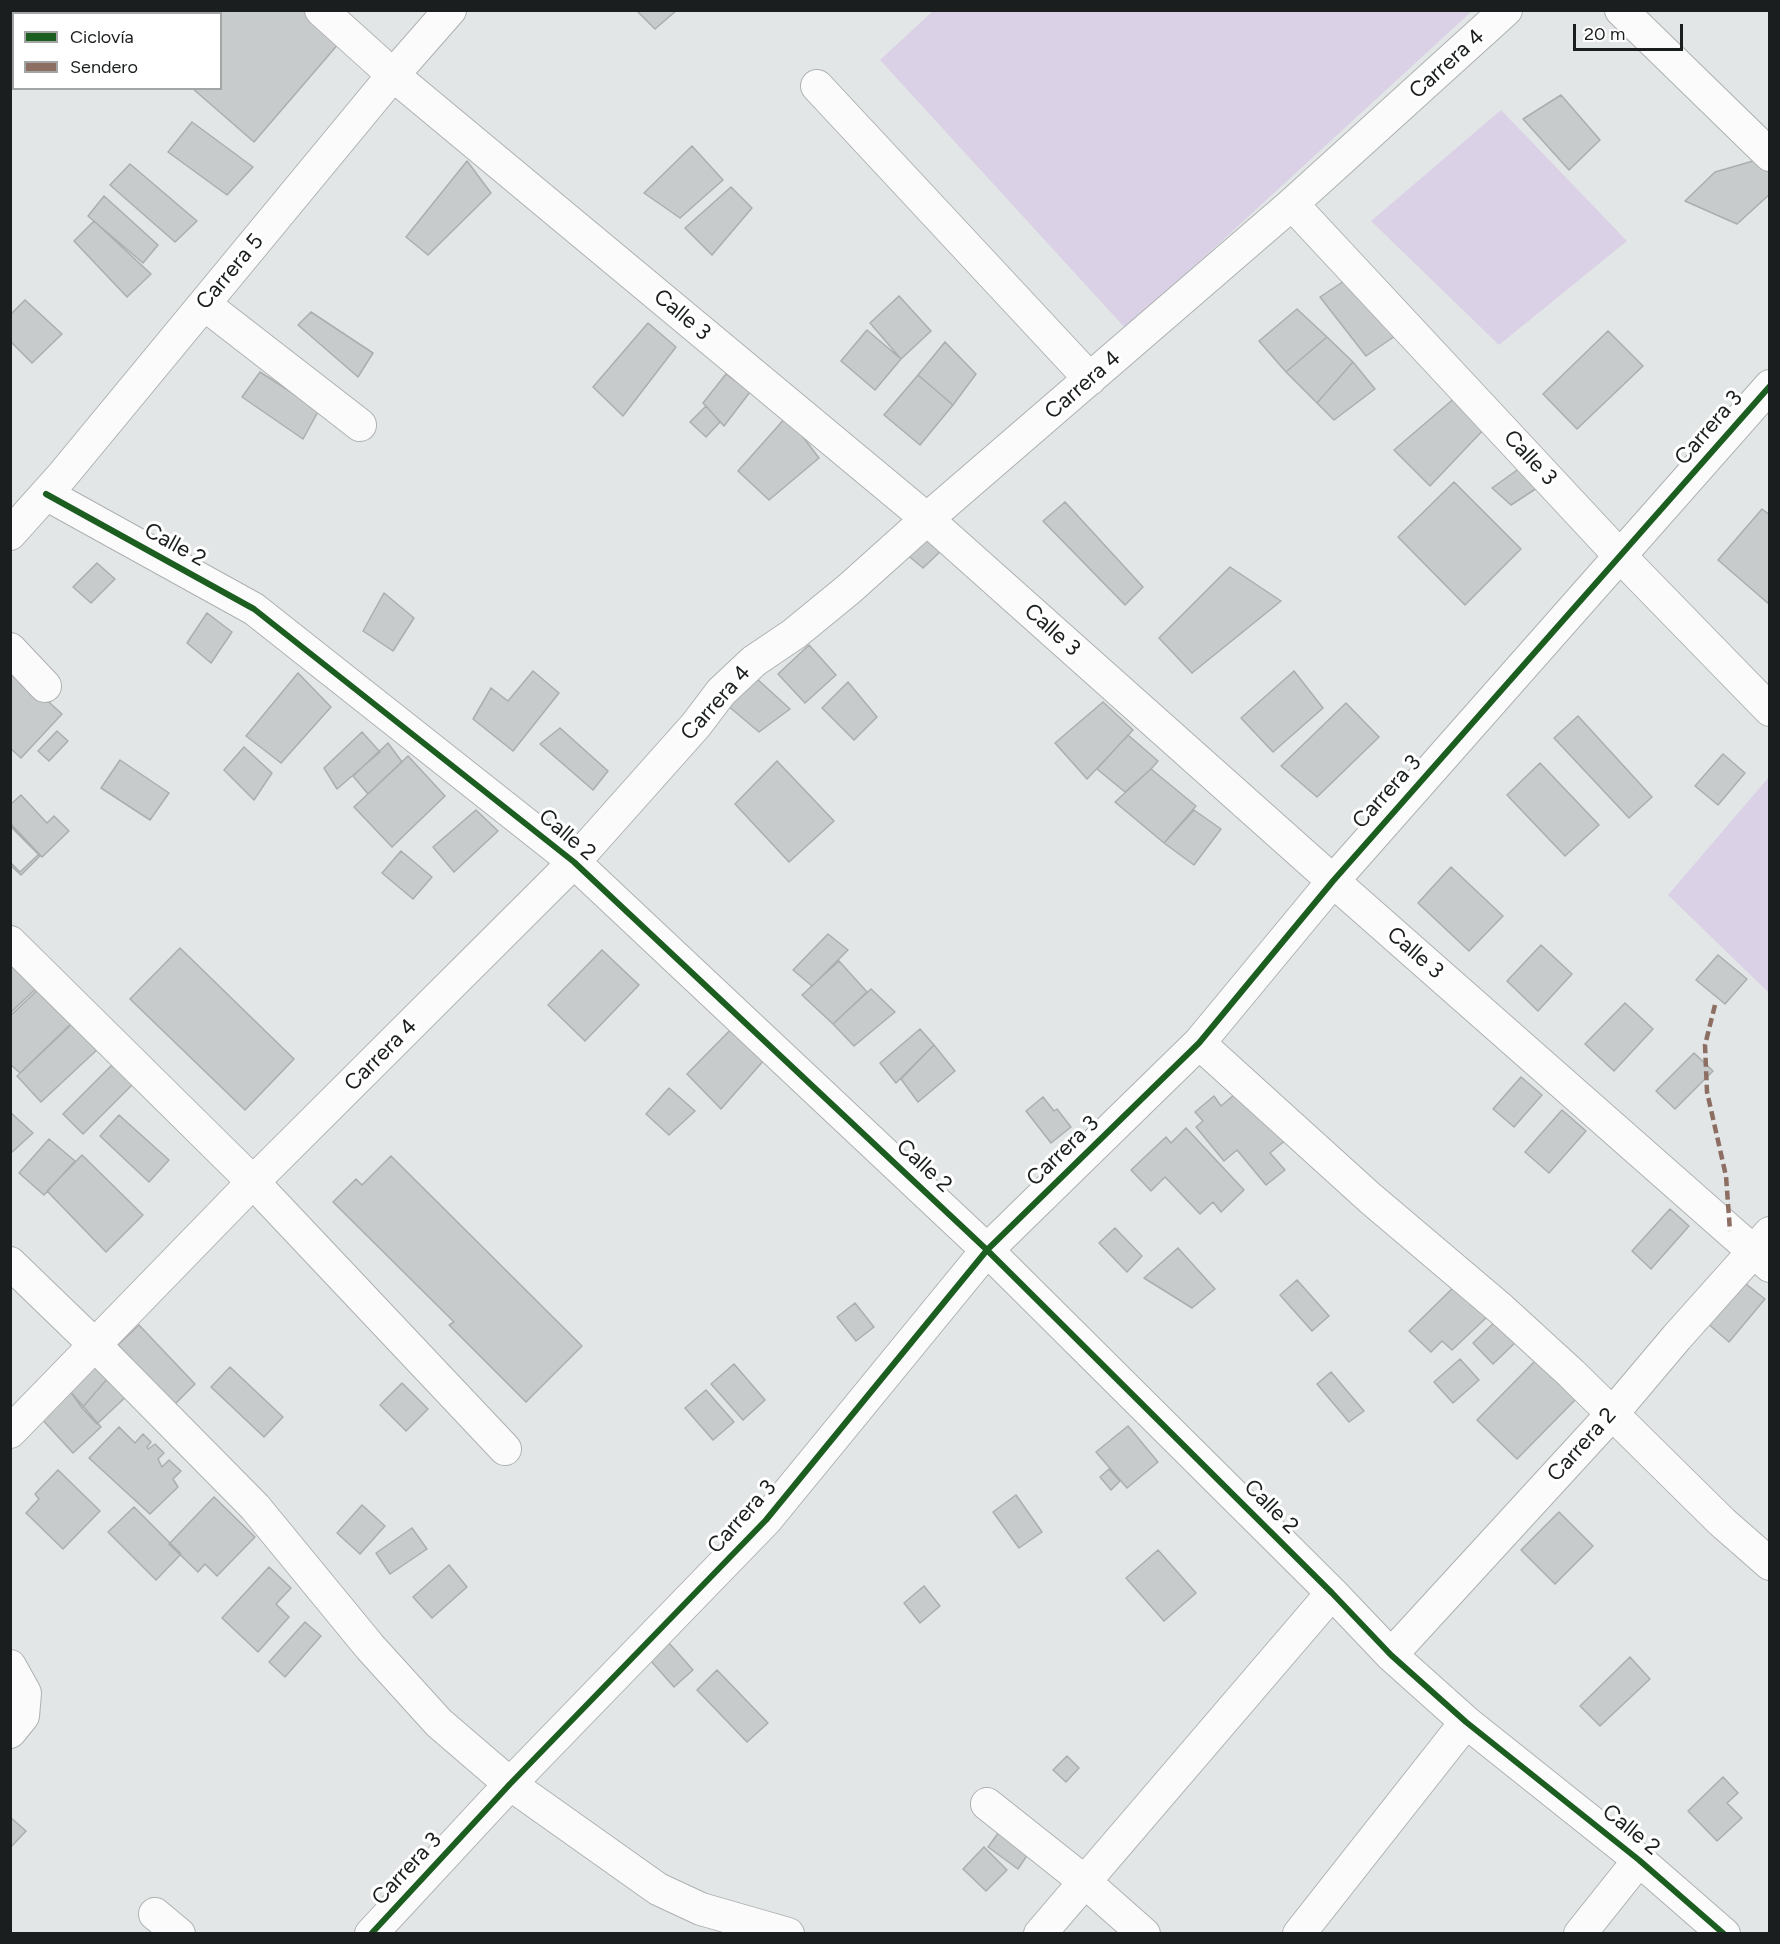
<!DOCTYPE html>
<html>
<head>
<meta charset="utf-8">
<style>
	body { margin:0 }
	#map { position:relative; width:1780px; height:1944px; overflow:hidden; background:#e2e6e6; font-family:Figtree,sans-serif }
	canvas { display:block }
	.frame { position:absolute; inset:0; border:12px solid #1b1e1e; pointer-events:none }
	.legend { position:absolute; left:12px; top:12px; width:210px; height:78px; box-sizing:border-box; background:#fff; border:2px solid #a4a5a5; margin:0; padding:8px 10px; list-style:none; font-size:18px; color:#1b1e1e }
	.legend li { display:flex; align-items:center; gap:12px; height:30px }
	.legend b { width:30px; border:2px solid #a4a5a5 }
	.scale { position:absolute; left:1573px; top:24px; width:110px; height:27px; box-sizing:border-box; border:3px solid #1b1e1e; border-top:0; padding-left:8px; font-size:18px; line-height:21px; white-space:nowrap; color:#1b1e1e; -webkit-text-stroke:4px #fff; paint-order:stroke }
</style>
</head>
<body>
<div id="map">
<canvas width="1780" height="1944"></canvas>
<div class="frame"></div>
<ul class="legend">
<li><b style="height:8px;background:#1b5e20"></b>Ciclovía</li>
<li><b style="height:8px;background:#8d6e63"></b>Sendero</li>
</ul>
<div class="scale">20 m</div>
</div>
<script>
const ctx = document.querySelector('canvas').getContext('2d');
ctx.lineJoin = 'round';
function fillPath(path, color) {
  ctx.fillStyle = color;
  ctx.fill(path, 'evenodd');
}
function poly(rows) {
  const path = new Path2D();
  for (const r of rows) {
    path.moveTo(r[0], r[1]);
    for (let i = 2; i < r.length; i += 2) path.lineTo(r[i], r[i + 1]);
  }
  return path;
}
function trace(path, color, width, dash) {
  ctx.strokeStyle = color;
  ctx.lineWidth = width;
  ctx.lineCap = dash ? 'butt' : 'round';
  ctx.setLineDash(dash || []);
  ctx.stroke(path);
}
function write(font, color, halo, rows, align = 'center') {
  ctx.font = font + ' Figtree,sans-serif';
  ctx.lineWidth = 6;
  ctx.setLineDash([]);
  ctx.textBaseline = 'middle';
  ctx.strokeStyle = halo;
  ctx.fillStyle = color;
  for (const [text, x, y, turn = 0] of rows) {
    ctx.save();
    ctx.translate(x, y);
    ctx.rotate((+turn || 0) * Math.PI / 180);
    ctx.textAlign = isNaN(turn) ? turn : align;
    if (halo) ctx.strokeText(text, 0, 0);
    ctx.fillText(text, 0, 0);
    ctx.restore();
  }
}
fillPath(poly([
	[933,11,1472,11,1126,329,880,60],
	[1501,110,1627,241,1499,345,1371,221],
	[1769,777,1769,993,1668,895]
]), '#dbd1e6');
const building = poly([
	[177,10,304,10,340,42,254,142,192,88,220,88,220,14,180,14,177,10],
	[636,10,677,10,655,29,636,10],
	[1561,95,1600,140,1569,170,1523,119,1561,95],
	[192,122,253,167,227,195,168,152,192,122],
	[692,146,723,180,680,218,644,193,692,146],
	[1760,159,1770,169,1770,194,1737,224,1685,201,1715,172,1760,159],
	[467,161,491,193,428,255,406,237,467,161],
	[130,164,197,221,175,242,110,185,130,164],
	[731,187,752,208,712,255,685,228,731,187],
	[104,196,158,245,143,263,88,216,104,196],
	[94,221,151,274,127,297,74,241,94,221],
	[1350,277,1398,334,1366,356,1320,297,1350,277],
	[899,296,931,331,901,359,870,323,899,296],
	[25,300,62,334,32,363,10,341,10,315,25,300],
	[1297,309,1327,337,1286,372,1259,341,1297,309],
	[311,312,373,353,358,377,298,325,311,312],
	[648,323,676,347,623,416,593,387,648,323],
	[867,330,901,359,875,390,841,361,867,330],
	[1608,331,1643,366,1577,429,1543,394,1608,331],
	[1327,337,1353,362,1317,403,1286,372,1327,337],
	[945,342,976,374,953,405,918,375,945,342],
	[1353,362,1375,389,1334,420,1317,403,1353,362],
	[260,372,319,410,303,439,242,397,260,372],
	[726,374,750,392,724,426,703,403,726,374],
	[918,375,953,405,920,445,884,415,918,375],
	[1457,396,1487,426,1430,486,1394,450,1457,396],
	[706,406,720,422,706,437,690,422,706,406],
	[787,416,819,458,769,500,738,471,787,416],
	[1520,468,1537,488,1511,505,1492,488,1520,468],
	[1454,482,1521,549,1465,605,1398,537,1454,482],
	[1065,502,1143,587,1125,605,1043,521,1065,502],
	[1762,509,1770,515,1770,605,1718,560,1762,509],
	[919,528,941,551,923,568,899,548,919,528],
	[97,563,115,579,91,603,73,587,97,563],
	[1230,567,1281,601,1192,673,1159,638,1230,567],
	[384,593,414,618,393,651,363,631,384,593],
	[207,613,232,632,211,663,187,643,207,613],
	[809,645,836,675,805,703,778,674,809,645],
	[10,667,62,714,21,758,10,748,10,667],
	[533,671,559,693,513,751,473,719,491,688,508,701,533,671],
	[1294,671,1323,708,1273,752,1241,718,1294,671],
	[298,673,331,707,281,763,246,736,298,673],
	[756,678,790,709,759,732,727,705,756,678],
	[848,682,877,717,854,740,822,708,848,682],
	[1103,702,1133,730,1087,779,1055,743,1103,702],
	[1346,703,1379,737,1317,797,1281,766,1346,703],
	[1578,716,1652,797,1629,818,1554,738,1578,716],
	[560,728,608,771,593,790,540,744,560,728],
	[57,731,68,741,49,761,38,751,57,731],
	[362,732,380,752,337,789,324,768,362,732],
	[1128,735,1158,761,1151,769,1125,792,1097,769,1128,735],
	[388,743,402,762,368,794,353,776,388,743],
	[244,747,272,773,254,800,224,770,244,747],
	[1723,754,1745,773,1718,805,1695,786,1723,754],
	[408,756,445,796,392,847,354,807,408,756],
	[120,760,169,793,150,820,101,788,120,760],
	[777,761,834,821,789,862,735,804,777,761],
	[1540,763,1599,825,1565,856,1507,795,1540,763],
	[1151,769,1196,806,1164,843,1115,802,1151,769],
	[21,795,47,823,54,816,69,831,42,857,10,823,10,805,21,795],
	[476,810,498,831,454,872,433,847,476,810],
	[1194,810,1221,829,1194,865,1164,843,1194,810],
	[10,825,39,854,20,872,10,862,10,825],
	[10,826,40,856,21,875,10,865,10,826],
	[401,851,432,877,413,899,382,873,401,851],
	[1451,867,1503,916,1469,951,1418,903,1451,867],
	[828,934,848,950,812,986,793,970,828,934],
	[1541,945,1572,974,1538,1011,1507,981,1541,945],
	[10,948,42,983,10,1013,10,948],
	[180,948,294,1059,245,1110,130,999,180,948],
	[602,950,639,985,585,1041,548,1005,602,950],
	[1718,955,1747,979,1725,1004,1696,980,1718,955],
	[839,961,867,992,833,1024,802,995,839,961],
	[44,984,76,1019,20,1073,10,1064,10,1016,44,984],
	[871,989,895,1012,854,1046,833,1024,871,989],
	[1625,1003,1653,1029,1614,1071,1585,1044,1625,1003],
	[740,1020,772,1051,721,1109,687,1074,740,1020],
	[75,1021,100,1047,41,1102,17,1076,75,1021],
	[920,1029,934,1045,896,1083,880,1063,920,1029],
	[934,1045,955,1071,918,1102,901,1079,934,1045],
	[1694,1053,1713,1071,1675,1109,1656,1091,1694,1053],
	[123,1054,143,1074,83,1134,63,1114,123,1054],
	[1521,1077,1542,1095,1514,1127,1493,1109,1521,1077],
	[669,1088,695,1111,669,1135,646,1114,669,1088],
	[1241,1089,1287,1139,1270,1153,1285,1170,1266,1185,1237,1150,1224,1161,1196,1127,1203,1121,1195,1112,1214,1096,1221,1106,1241,1089],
	[1043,1097,1054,1111,1057,1109,1071,1127,1051,1143,1026,1111,1043,1097],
	[1562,1110,1586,1131,1549,1173,1525,1152,1562,1110],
	[10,1112,33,1133,10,1154,10,1112],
	[119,1115,169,1160,149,1182,100,1136,119,1115],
	[1186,1128,1244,1190,1221,1212,1213,1202,1200,1214,1165,1177,1151,1191,1131,1170,1166,1137,1171,1143,1186,1128],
	[49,1139,75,1161,44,1195,19,1173,49,1139],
	[82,1155,143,1215,106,1252,47,1191,82,1155],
	[391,1156,582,1346,526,1402,449,1325,454,1322,333,1202,356,1179,362,1185,391,1156],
	[1670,1209,1689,1226,1651,1269,1632,1251,1670,1209],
	[1115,1228,1142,1256,1127,1272,1099,1243,1115,1228],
	[1178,1248,1215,1289,1192,1308,1144,1278,1178,1248],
	[1462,1279,1487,1317,1452,1350,1442,1341,1431,1352,1409,1331,1462,1279],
	[1297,1280,1329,1316,1312,1331,1280,1295,1297,1280],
	[1741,1280,1765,1299,1729,1342,1706,1322,1741,1280],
	[855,1303,874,1327,856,1341,837,1317,855,1303],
	[1498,1319,1518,1340,1493,1364,1473,1343,1498,1319],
	[139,1325,195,1384,174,1405,118,1345,139,1325],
	[101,1356,114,1371,82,1408,70,1391,101,1356],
	[1460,1359,1479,1380,1453,1403,1434,1382,1460,1359],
	[1537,1359,1577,1398,1517,1459,1477,1420,1537,1359],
	[734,1364,765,1400,743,1420,711,1384,734,1364],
	[230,1367,283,1417,264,1437,211,1387,230,1367],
	[114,1371,133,1390,97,1424,82,1408,114,1371],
	[1331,1372,1364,1411,1349,1422,1317,1384,1331,1372],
	[402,1383,428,1409,406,1431,380,1405,402,1383],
	[706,1390,734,1422,713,1440,685,1408,706,1390],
	[70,1391,101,1427,73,1453,39,1416,70,1391],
	[1128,1426,1158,1462,1127,1488,1096,1452,1128,1426],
	[119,1427,135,1443,143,1434,151,1442,147,1447,148,1449,155,1444,164,1453,158,1459,162,1467,169,1460,181,1471,173,1479,178,1487,150,1514,89,1458,119,1427],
	[1109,1469,1120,1481,1111,1490,1100,1477,1109,1469],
	[58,1470,100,1511,63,1549,26,1513,39,1499,35,1494,58,1470],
	[1016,1495,1042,1532,1019,1548,993,1512,1016,1495],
	[214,1497,255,1537,217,1576,205,1564,198,1572,169,1544,214,1497],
	[362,1505,385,1526,360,1554,337,1533,362,1505],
	[134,1507,181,1554,156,1580,108,1532,134,1507],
	[1559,1512,1593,1546,1555,1584,1521,1550,1559,1512],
	[412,1528,427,1549,390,1574,376,1553,412,1528],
	[1158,1550,1196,1593,1164,1621,1126,1578,1158,1550],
	[449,1565,467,1587,432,1618,413,1597,449,1565],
	[269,1567,291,1588,276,1604,289,1617,258,1652,222,1618,269,1567],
	[924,1586,940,1606,920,1623,904,1603,924,1586],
	[305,1622,321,1636,285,1677,269,1662,305,1622],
	[661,1634,693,1670,674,1687,643,1652,661,1634],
	[1630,1657,1650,1679,1600,1726,1580,1706,1630,1657],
	[717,1670,768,1723,747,1742,697,1690,717,1670],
	[1067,1756,1079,1768,1066,1782,1053,1770,1067,1756],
	[1723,1777,1738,1793,1727,1803,1742,1818,1717,1841,1688,1811,1723,1777],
	[10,1817,26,1831,10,1848,10,1817],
	[999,1832,1028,1854,1018,1869,988,1847,999,1832],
	[984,1847,1007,1870,986,1891,963,1869,984,1847]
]);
fillPath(building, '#c8cbcb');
trace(building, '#acaeae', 1.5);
const minor = poly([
	[321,10,393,75,927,519,1333,881,1770,1266],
	[1621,10,1770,155],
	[817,86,1090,379],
	[1292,204,1620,556,1770,710],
	[204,304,360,425],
	[46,494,254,609,574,862,987,1250,1332,1593,1391,1655,1466,1722,1639,1860,1724,1934],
	[10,534,62,476,393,75,450,10],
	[10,649,45,686],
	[10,942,253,1182,505,1449],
	[1199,1043,1370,1198,1501,1309,1572,1374,1722,1522,1770,1564],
	[10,1263,96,1346,255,1507,370,1647,439,1723,510,1784,658,1889,701,1909,788,1934],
	[10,1432,253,1182,574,862,696,725,721,692,754,661,794,634,849,589,927,519,1292,204,1506,10],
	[1391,1655,1612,1414,1677,1337,1770,1233],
	[10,1666,25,1693,23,1716,10,1732],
	[987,1804,1084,1881,1144,1934],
	[155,1914,179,1934],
	[371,1934,510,1784,766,1520,987,1250,1199,1043,1333,881,1770,386],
	[1040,1934,1332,1593],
	[1299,1934,1466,1722],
	[1580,1934,1639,1860]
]);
trace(minor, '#aeb1b1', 34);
trace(minor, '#fbfbfb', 32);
trace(poly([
	[1715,1005,1705,1045,1707,1092,1726,1176,1730,1231]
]), '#8d6e63', 4.5, [9, 4.5]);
trace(poly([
	[46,494,254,609,574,862,987,1250,1332,1593,1391,1655,1466,1722,1639,1860,1724,1934],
	[371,1934,510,1784,766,1520,987,1250,1199,1043,1333,881,1770,386]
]), '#1b5e20', 6);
write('22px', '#1b1e1e', '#fff', [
	["Carrera 4",1447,64,-42],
	["Carrera 5",230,272,-50],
	["Calle 3",682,315,40],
	["Carrera 4",1083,385,-41],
	["Carrera 3",1709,428,-49],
	["Calle 3",1530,458,47],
	["Calle 2",175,545,29],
	["Calle 3",1052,630,42],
	["Carrera 4",716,703,-48],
	["Carrera 3",1387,792,-48],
	["Calle 2",567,835,40],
	["Calle 3",1415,953,41],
	["Carrera 4",381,1055,-45],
	["Carrera 3",1063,1151,-44],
	["Calle 2",924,1166,43],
	["Carrera 2",1582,1445,-48],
	["Calle 2",1271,1507,45],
	["Carrera 3",742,1517,-48],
	["Calle 2",1631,1830,39],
	["Carrera 3",407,1869,-47]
]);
</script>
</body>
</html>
